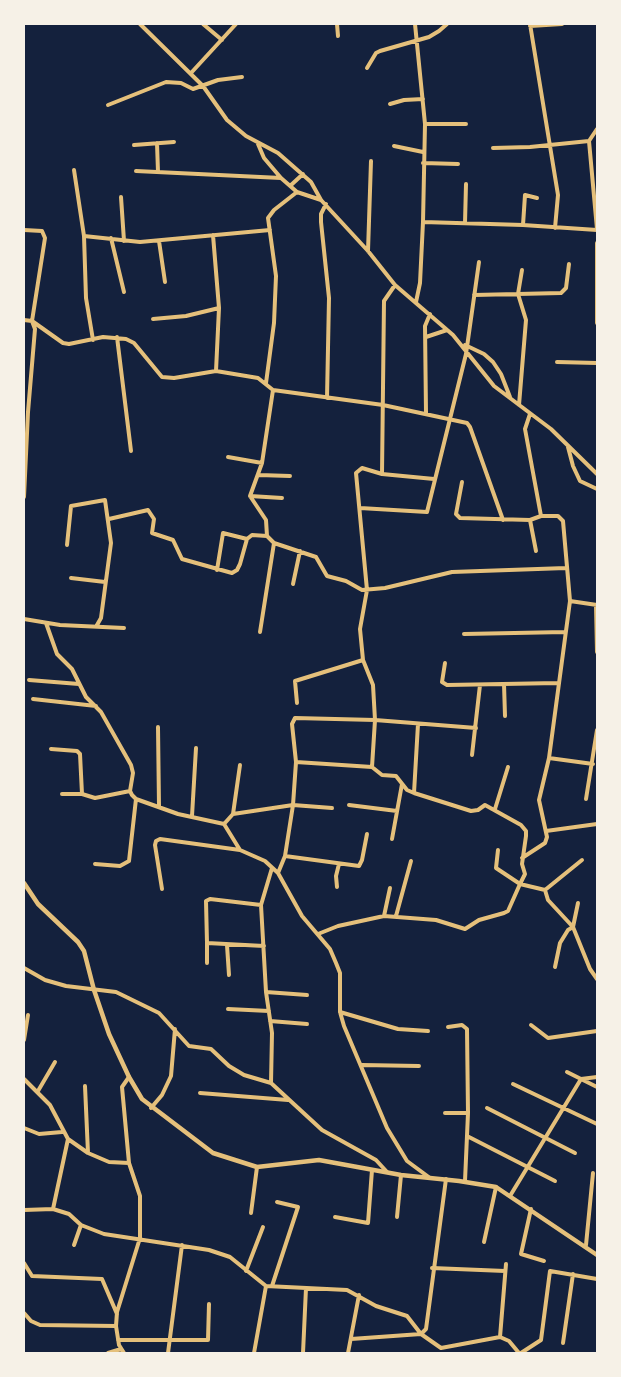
<!DOCTYPE html>
<html>
<head>
<meta charset="utf-8">
<style>
	body { margin:0 }
	#map { position:relative; width:621px; height:1377px; overflow:hidden; background:#14213d; font-family:"Crimson Pro",serif }
	canvas { display:block }
	.frame { position:absolute; inset:0; border:25px solid #f6f1e7; pointer-events:none }
</style>
</head>
<body>
<div id="map">
<canvas width="621" height="1377"></canvas>
<div class="frame"></div>
</div>
<script>
const ctx = document.querySelector('canvas').getContext('2d');
ctx.lineJoin = 'round';
function poly(rows) {
  const path = new Path2D();
  for (const r of rows) {
    path.moveTo(r[0], r[1]);
    for (let i = 2; i < r.length; i += 2) path.lineTo(r[i], r[i + 1]);
  }
  return path;
}
function trace(path, color, width, dash) {
  ctx.strokeStyle = color;
  ctx.lineWidth = width;
  ctx.lineCap = dash ? 'butt' : 'round';
  ctx.setLineDash(dash || []);
  ctx.stroke(path);
}
trace(poly([
	[140,24,203,86,227,120,246,136,278,153,311,182,321,200,368,251,395,285,453,335,494,386,551,429,597,474],
	[203,24,222,40],
	[337,24,338,36],
	[415,24,425,124,423,222,420,283,416,302],
	[530,24,558,195,555,228],
	[530,26,562,24],
	[367,68,376,53,380,51,429,37,439,31,447,24],
	[191,73,236,24],
	[390,104,404,100,423,99],
	[108,105,166,82,181,83,193,89,218,80,242,77],
	[425,124,466,124],
	[589,141,597,229],
	[589,141,597,129],
	[157,143,158,172],
	[258,144,264,158,281,178,297,192,321,200],
	[134,145,174,142],
	[394,146,423,152],
	[493,148,530,147,589,141],
	[423,163,458,164],
	[74,170,84,236,86,298,93,340],
	[136,171,281,178],
	[290,186,303,174],
	[121,197,124,241],
	[326,204,321,214,321,222,329,298,327,398],
	[423,222,523,225,597,230],
	[465,223,466,184],
	[523,225,525,195,537,198],
	[24,230,42,231,45,238,32,321,35,329,28,412,24,497],
	[213,235,219,308,216,371],
	[84,236,140,242,270,230],
	[111,238,124,292],
	[159,241,165,282],
	[597,243,597,323],
	[368,251,371,161],
	[518,294,526,320,519,405],
	[518,294,522,270],
	[474,295,561,293,566,288,569,264],
	[153,319,186,316,219,308],
	[24,320,32,321,63,343,69,344,103,337,126,339,134,343,162,377,174,378,216,371,258,378,273,390,383,405,467,423,470,427,503,520],
	[117,337,131,451],
	[426,337,447,330],
	[465,345,484,354,493,362,501,374,510,397],
	[557,362,597,363],
	[266,383,274,323,276,276,268,218,274,210,297,192],
	[426,413,425,326,430,314],
	[530,414,525,429,541,516],
	[568,447,573,466,580,481,597,489],
	[228,457,262,463],
	[382,474,384,301,395,285],
	[259,475,290,476],
	[462,482,456,514,460,518,530,520,541,516,558,516,563,521,570,601,549,758,539,800,547,837,545,843,522,858],
	[250,496,282,498],
	[360,508,427,512,466,354,479,262],
	[109,519,148,510,154,519,152,533,173,540,182,559,232,573,237,570,240,564,247,539,252,535,267,536],
	[530,520,536,551],
	[267,536,274,543,316,557,327,576,346,581,362,590,385,588,452,572,566,568],
	[267,536,266,520,250,496,262,463,273,390],
	[67,545,71,506,105,500,111,543,101,618,97,625],
	[217,570,223,533,247,539],
	[71,578,105,582],
	[293,584,300,551],
	[570,601,597,605],
	[596,605,597,652],
	[24,619,60,625,124,628],
	[46,623,57,654,72,669,86,697,101,712,131,765,133,773,130,791,132,795,136,799,178,814,224,824,240,850],
	[260,632,274,543],
	[464,634,565,632],
	[445,663,442,682,447,685,558,683],
	[29,680,79,684],
	[504,684,505,716],
	[33,699,96,706],
	[297,703,295,681,363,660],
	[158,727,159,806],
	[51,749,77,751,80,754,82,794],
	[472,755,480,685],
	[549,758,593,764],
	[296,762,372,767,382,775,396,776,407,790,414,793,471,811,478,810,485,805,521,825,526,831,526,836,522,864,525,874,520,884,545,890,548,900,573,927,590,969,597,979],
	[372,767,375,720,373,685,363,660,360,629,367,590,356,473,362,468,382,474,434,479],
	[414,793,418,724],
	[62,794,82,794,95,798,130,791],
	[586,799,597,730],
	[349,805,397,811],
	[495,809,508,767],
	[233,814,240,765],
	[192,816,196,748],
	[224,824,233,814,293,805,332,808],
	[546,831,597,824],
	[392,839,402,784],
	[285,856,359,866,362,860,367,834],
	[95,864,120,866,129,861,136,799],
	[278,873,285,856,293,805,296,762,292,724,295,718,375,720,476,728],
	[337,887,336,876,339,864],
	[162,889,155,845,156,841,160,839,240,850,265,861,278,873,302,916,330,949,336,963,340,973,340,1012,344,1026,387,1128,407,1161,430,1178],
	[545,890,582,860],
	[261,905,210,899,206,901,207,943,264,946],
	[384,916,390,888],
	[396,916,411,861],
	[318,934,338,926,384,916,436,920,465,929,479,920,504,913,508,911,520,884,496,868,498,850],
	[207,943,207,963],
	[227,945,229,975],
	[555,967,560,943,568,930,573,927,578,903],
	[24,968,45,980,66,986,116,992,159,1013,189,1046,211,1049,229,1066,244,1075,271,1083,322,1130,376,1160,387,1172],
	[266,992,307,995],
	[228,1009,269,1011],
	[340,1012,398,1029,428,1031],
	[270,1021,307,1024],
	[531,1025,548,1038,597,1031],
	[448,1027,462,1025,467,1029,468,1113,465,1181],
	[24,1040,28,1015],
	[362,1065,419,1066],
	[567,1072,597,1087],
	[24,1079,50,1105,68,1139,88,1153,109,1162,129,1163],
	[581,1079,597,1077],
	[271,1083,272,1033,266,992,261,905,272,868],
	[513,1084,597,1124],
	[85,1086,88,1153],
	[38,1091,55,1062],
	[200,1093,288,1100],
	[151,1108,162,1095,171,1076,175,1029],
	[487,1108,575,1153],
	[445,1113,468,1113],
	[24,1128,39,1134,62,1132],
	[467,1136,555,1181],
	[510,1196,581,1079],
	[53,1209,68,1139],
	[531,1209,521,1254,544,1261],
	[24,1210,53,1209,69,1214,81,1225,104,1234,209,1250,230,1257,266,1286,347,1290,376,1306,407,1316,421,1334,441,1348,500,1337,509,1341,519,1353],
	[251,1213,257,1167],
	[335,1217,368,1223,372,1170],
	[397,1217,401,1175],
	[484,1242,496,1187],
	[74,1245,81,1225],
	[586,1245,593,1173],
	[24,1263,32,1276,102,1279,117,1314],
	[432,1268,505,1271],
	[246,1271,263,1227],
	[272,1286,298,1207,277,1202],
	[24,1313,31,1321,40,1325,116,1326,119,1345,124,1353],
	[116,1326,117,1312,140,1238,140,1196,129,1163,122,1087,129,1077],
	[421,1334,426,1329,446,1179],
	[500,1337,506,1264],
	[351,1339,421,1334],
	[118,1340,208,1340,209,1304],
	[563,1343,573,1274],
	[108,1353,121,1349],
	[168,1353,182,1245],
	[254,1353,266,1286],
	[303,1353,306,1288],
	[348,1353,359,1295],
	[521,1353,541,1340,550,1271,597,1279]
]), '#e5c07b', 4);
trace(poly([
	[24,883,38,904,78,942,84,951,94,990,109,1034,129,1077,142,1099,213,1153,257,1167,319,1160,401,1175,459,1181,496,1187,597,1255]
]), '#e5c07b', 4.5);
</script>
</body>
</html>
